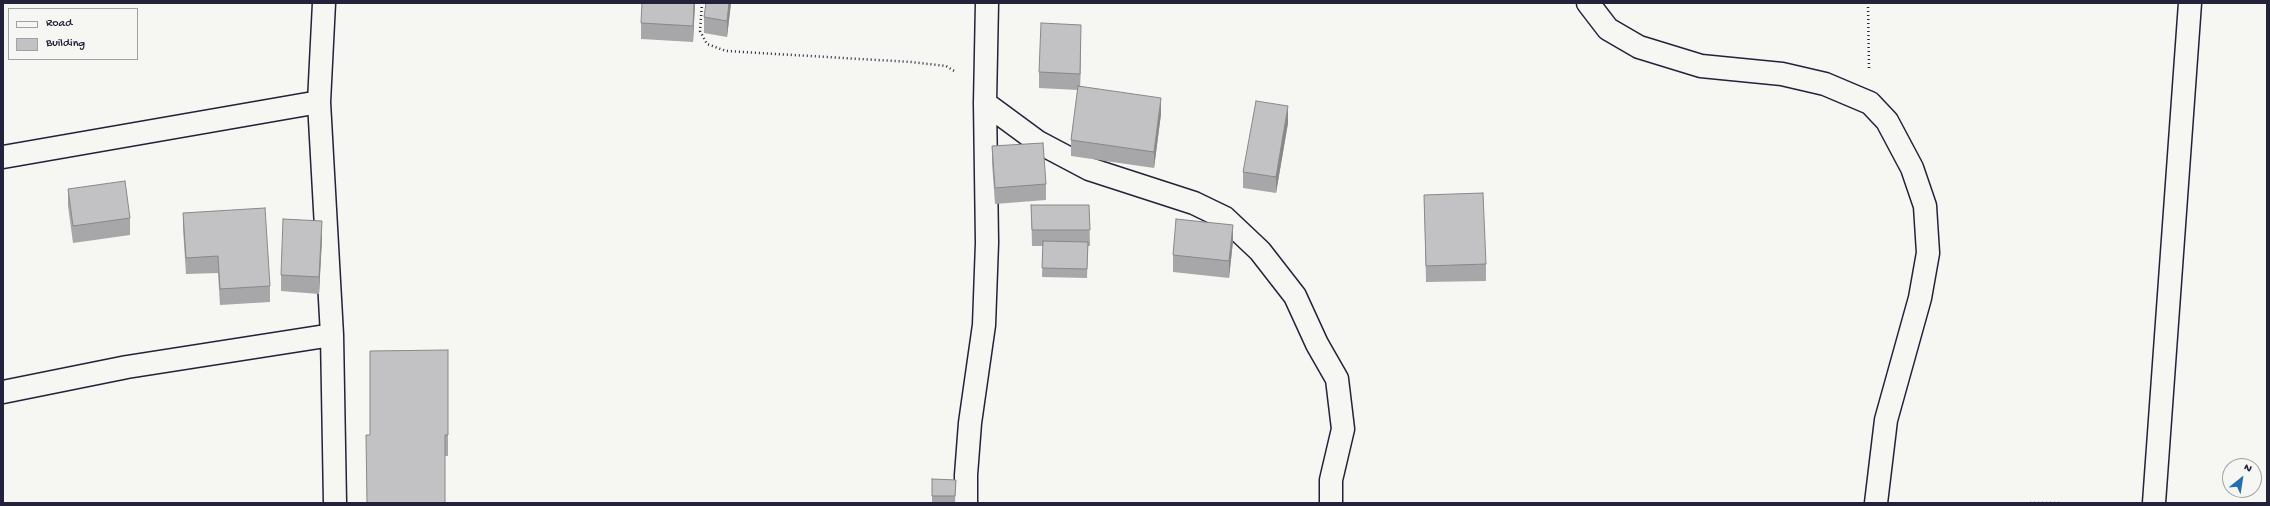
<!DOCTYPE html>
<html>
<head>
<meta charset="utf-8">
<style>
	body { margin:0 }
	#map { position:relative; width:2270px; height:506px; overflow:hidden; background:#f6f6f2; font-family:"Gochi Hand",sans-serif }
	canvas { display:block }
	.frame { position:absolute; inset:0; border:4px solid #22223b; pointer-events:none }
	.legend { position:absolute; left:8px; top:8px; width:130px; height:52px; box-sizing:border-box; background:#f6f6f2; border:1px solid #a1a1a9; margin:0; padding:5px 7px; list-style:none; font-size:12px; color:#22223b }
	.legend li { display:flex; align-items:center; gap:8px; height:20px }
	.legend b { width:20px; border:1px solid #a1a1a9 }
	.north { position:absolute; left:2222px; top:458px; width:40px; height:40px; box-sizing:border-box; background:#f6f6f2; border:1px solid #a1a1a9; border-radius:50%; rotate:30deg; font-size:11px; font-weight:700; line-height:16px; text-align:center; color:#22223b }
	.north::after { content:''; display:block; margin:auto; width:14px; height:18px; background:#1f6fb2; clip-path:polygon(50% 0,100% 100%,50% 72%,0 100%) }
</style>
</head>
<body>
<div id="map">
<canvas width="2270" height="506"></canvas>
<div class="frame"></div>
<ul class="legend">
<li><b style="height:5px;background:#f6f6f2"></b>Road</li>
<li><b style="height:11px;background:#c2c2c4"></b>Building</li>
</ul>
<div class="north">N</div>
</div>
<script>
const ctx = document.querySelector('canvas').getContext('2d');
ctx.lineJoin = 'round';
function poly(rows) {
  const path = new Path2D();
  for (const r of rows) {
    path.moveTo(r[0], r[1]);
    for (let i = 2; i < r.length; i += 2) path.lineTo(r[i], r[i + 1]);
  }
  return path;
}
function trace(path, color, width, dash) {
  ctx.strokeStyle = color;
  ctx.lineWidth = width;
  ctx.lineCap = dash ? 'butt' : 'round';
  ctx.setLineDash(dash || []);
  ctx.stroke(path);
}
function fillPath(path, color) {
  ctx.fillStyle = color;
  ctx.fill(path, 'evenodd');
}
const minor = poly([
	[324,3,319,102,332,335,335,503],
	[1588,3,1608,29,1639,47,1701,66,1782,74,1825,84,1870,103,1887,121,1912,168,1925,206,1928,253,1920,298,1886,420,1876,503],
	[985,103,1038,142,1089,169,1194,203,1225,218,1260,251,1295,296,1317,344,1337,379,1343,429,1331,480,1331,503],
	[3,157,319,102],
	[3,392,127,367,332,335],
	[966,503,966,475,970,423,984,325,987,243,985,103,987,3],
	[2154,503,2190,3]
]);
trace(minor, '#22223b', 25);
trace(poly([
	[702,3,700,31,707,44,726,51,911,62,946,66,956,72],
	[1868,3,1869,70],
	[2030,503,2062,503]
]), '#22223b', 2.5, [1, 3]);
trace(minor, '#f6f6f2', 22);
fillPath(poly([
	[695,3,693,42,641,39,641,23],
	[731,3,727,37,704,33,704,17],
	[1081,41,1080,86,1161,114,1154,168,1071,156,1071,140,1078,90,1039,88,1039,72],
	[1288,123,1276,193,1243,188,1243,172],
	[992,146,1046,184,1046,200,995,204,992,163],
	[68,189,130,218,130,235,73,243,68,206],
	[1424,195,1486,264,1486,281,1426,282],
	[1031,205,1089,205,1090,246,1088,246,1087,278,1042,277,1043,246,1032,246],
	[183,213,270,286,270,302,220,305,218,273,186,274,183,229],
	[322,238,319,294,281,291,281,275],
	[1233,241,1229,278,1173,272,1173,255],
	[448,350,448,456,445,456,370,435],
	[956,480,955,503,932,503,932,496]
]), '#a7a7a9');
fillPath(poly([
	[694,3,695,3,693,42,693,26],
	[729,3,731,3,727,37,727,21],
	[1081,25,1081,41,1080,90,1080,74],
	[1161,98,1161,114,1154,168,1154,152],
	[1288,106,1288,123,1276,193,1276,177],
	[322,221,322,238,319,294,319,277],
	[1233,225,1233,241,1229,278,1229,261]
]), '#888889');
const building = poly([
	[642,3,694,3,693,26,641,23,642,3],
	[706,3,729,3,727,21,704,17,706,3],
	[1041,23,1081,25,1080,74,1039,72,1041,23],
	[1078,86,1161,98,1154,152,1071,140,1078,86],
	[1256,101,1288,106,1276,177,1243,172,1256,101],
	[1043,143,1046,184,995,188,992,146,1043,143],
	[125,181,130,218,73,226,68,189,125,181],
	[1483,193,1486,264,1426,266,1424,195,1483,193],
	[1031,205,1089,205,1090,230,1032,230,1031,205],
	[265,208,270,286,220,289,218,256,186,258,183,213,265,208],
	[283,219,322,221,319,277,281,275,283,219],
	[1176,219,1233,225,1229,261,1173,255,1176,219],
	[1043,241,1088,242,1087,269,1042,268,1043,241],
	[448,350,448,435,445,435,445,503,367,503,366,435,370,435,370,351,448,350],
	[932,479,956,480,955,496,932,496,932,479]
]);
fillPath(building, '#c2c2c4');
trace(building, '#888889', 1);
</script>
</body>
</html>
